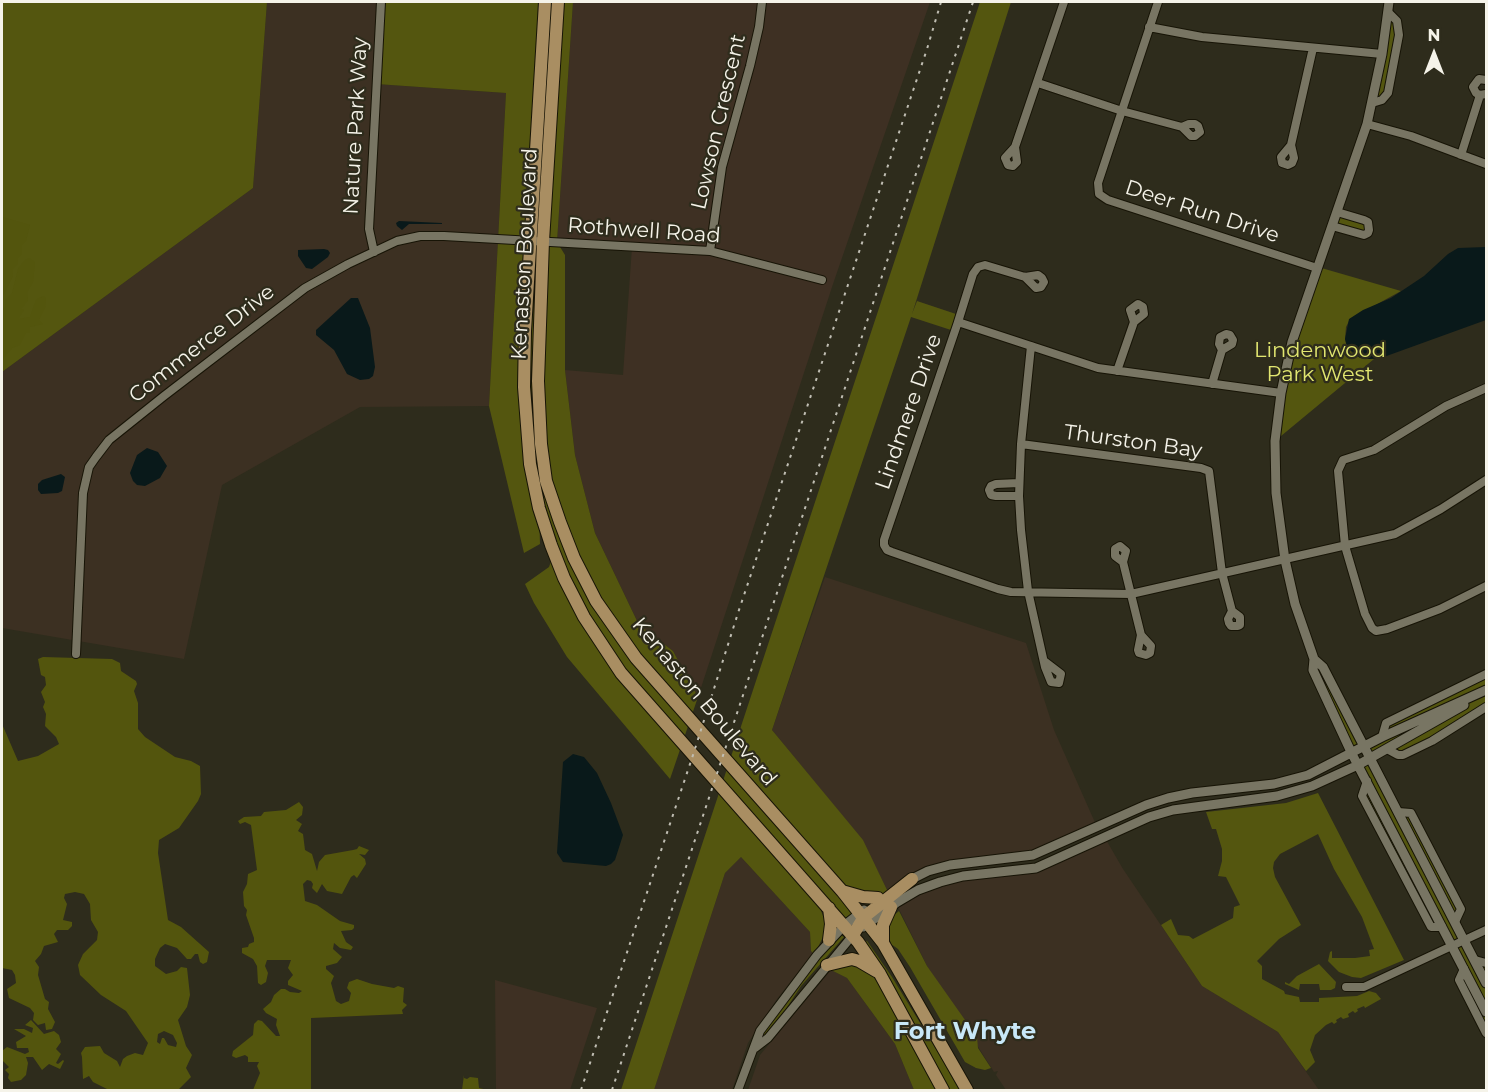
<!DOCTYPE html>
<html>
<head>
<meta charset="utf-8">
<style>
	body { margin:0 }
	#map { position:relative; width:1488px; height:1092px; overflow:hidden; background:#2e2c1c; font-family:Montserrat,sans-serif }
	canvas { display:block }
	.frame { position:absolute; inset:0; border:3px solid #f5f3e9; pointer-events:none }
	.north { position:absolute; left:1404px; top:24px; width:60px; height:60px; -webkit-text-stroke:4px #2e2c1c; paint-order:stroke; rotate:0deg; font-size:16px; font-weight:700; line-height:24px; text-align:center; color:#f5f3e9 }
	.north::after { content:''; display:block; margin:auto; width:21px; height:27px; background:#f5f3e9; clip-path:polygon(50% 0,100% 100%,50% 72%,0 100%) }
</style>
</head>
<body>
<div id="map">
<canvas width="1488" height="1092"></canvas>
<div class="frame"></div>
<div class="north">N</div>
</div>
<script>
const ctx = document.querySelector('canvas').getContext('2d');
ctx.lineJoin = 'round';
function fillPath(path, color) {
  ctx.fillStyle = color;
  ctx.fill(path, 'evenodd');
}
function poly(rows) {
  const path = new Path2D();
  for (const r of rows) {
    path.moveTo(r[0], r[1]);
    for (let i = 2; i < r.length; i += 2) path.lineTo(r[i], r[i + 1]);
  }
  return path;
}
function trace(path, color, width, dash) {
  ctx.strokeStyle = color;
  ctx.lineWidth = width;
  ctx.lineCap = dash ? 'butt' : 'round';
  ctx.setLineDash(dash || []);
  ctx.stroke(path);
}
function write(font, color, halo, rows, align = 'center') {
  ctx.font = font + ' Montserrat,sans-serif';
  ctx.lineWidth = 4.5;
  ctx.setLineDash([]);
  ctx.textBaseline = 'middle';
  ctx.strokeStyle = halo;
  ctx.fillStyle = color;
  for (const [text, x, y, turn = 0] of rows) {
    ctx.save();
    ctx.translate(x, y);
    ctx.rotate((+turn || 0) * Math.PI / 180);
    ctx.textAlign = isNaN(turn) ? turn : align;
    if (halo) ctx.strokeText(text, 0, 0);
    ctx.fillText(text, 0, 0);
    ctx.restore();
  }
}
fillPath(poly([
	[267,2,381,2,376,84,506,93,489,406,360,407,222,485,184,659,2,628,2,372,253,188],
	[825,577,1026,643,1054,730,1097,827,1033,855,950,865,888,892,862,840,772,730],
	[1105,838,1123,869,1202,986,1278,1032,1319,1090,1006,1090,996,1075,998,1071,994,1072,927,966,896,903,940,882,1036,868],
	[741,857,810,932,811,951,813,953,777,999,748,1043,732,1090,654,1090,725,873],
	[831,970,847,978,882,1026,895,1044,914,1090,748,1090,760,1055]
]), '#3c3022');
fillPath(poly([
	[573,2,930,2,833,284,698,697,673,651,639,625,595,533,575,455,565,370,623,375,632,247,557,242],
	[495,980,597,1008,570,1090,496,1090]
]), '#3e3023');
fillPath(poly([
	[2,2,267,2,253,188,2,372],
	[381,2,545,2,531,240,543,241,559,2,573,2,557,242,565,255,565,370,575,455,595,533,639,625,673,651,698,697,670,779,567,657,534,603,525,584,549,567,554,553,539,511,540,544,524,553,489,406,506,93,376,84],
	[980,2,1011,2,912,314,917,301,956,314,951,330,911,317,772,730,863,840,888,892,878,898,843,892,860,913,845,925,764,836,759,840,820,908,826,924,825,933,818,947,813,953,811,951,810,932,741,857,725,873,654,1090,621,1090],
	[1388,12,1398,25,1388,93,1372,103],
	[1337,212,1364,220,1368,233,1332,226],
	[1318,267,1401,291,1350,319,1346,327,1345,339,1347,347,1352,353,1369,359,1374,359,1275,441,1281,393],
	[1314,659,1365,747,1382,737,1383,728,1486,674,1486,707,1403,755,1387,750,1370,758,1398,812,1411,813,1461,909,1455,922,1475,960,1486,963,1486,1033,1459,980,1464,969,1442,928,1435,928,1362,796,1367,781,1358,765,1370,758,1364,747,1352,754,1313,670],
	[1318,793,1404,960,1361,978,1352,977,1339,972,1328,961,1330,952,1332,951,1332,958,1355,958,1370,956,1369,950,1374,949,1362,917,1334,869,1318,834,1280,854,1274,862,1273,868,1275,877,1301,925,1279,939,1257,961,1262,966,1262,979,1284,991,1285,994,1299,997,1300,1002,1319,1002,1319,998,1357,996,1369,991,1376,993,1381,999,1365,1008,1364,1006,1357,1009,1358,1011,1355,1013,1353,1011,1348,1014,1349,1017,1343,1019,1341,1017,1336,1020,1337,1022,1334,1024,1332,1022,1326,1025,1315,1035,1310,1050,1315,1062,1306,1071,1278,1032,1202,986,1161,925,1171,919,1178,935,1189,936,1193,939,1233,918,1234,907,1240,905,1226,877,1218,876,1222,861,1222,849,1216,829,1212,829,1206,812,1286,803],
	[899,911,927,966,977,1037,978,1048,991,1068,985,1070,976,1068,965,1062,910,967,898,949,891,944,886,928,889,927,894,915],
	[841,935,844,937,801,986,782,1015,762,1038,763,1032,832,942],
	[867,941,892,977,961,1090,950,1090,911,1017,869,951,865,942],
	[849,963,870,972,878,983,936,1090,914,1090,895,1044,882,1026,847,978,831,970],
	[1319,964,1336,982,1335,988,1331,990,1320,990,1319,984,1300,984,1299,990,1285,984,1285,982,1289,984,1297,976]
]), '#54560f');
fillPath(poly([
	[2,217,30,225,26,241,22,245,22,254,18,258,17,265,12,269,13,276,2,297],
	[29,258,35,262,33,282,27,292,28,300,21,309,24,310,18,319,30,317,36,300,43,296,46,298,45,308,39,320,43,324,30,327,30,333,26,333,20,345,12,348,2,360,2,311,5,307,5,300,12,293,18,269,25,260],
	[43,657,112,659,120,663,121,671,136,681,137,684,134,691,138,703,138,729,145,737,175,757,191,761,200,766,201,794,198,801,179,828,159,840,158,853,168,920,181,927,209,952,207,962,203,964,200,962,198,954,195,954,191,959,187,959,177,948,165,944,160,948,155,959,155,966,166,974,177,971,181,967,187,968,190,995,187,1007,178,1020,186,1046,192,1055,186,1068,191,1077,178,1090,109,1090,93,1082,89,1076,83,1079,82,1057,81,1053,85,1047,100,1046,104,1053,117,1061,120,1067,123,1059,127,1056,135,1053,143,1055,148,1043,126,1011,101,995,80,975,78,965,83,954,97,940,98,932,91,920,90,904,84,894,75,892,65,894,64,898,67,904,63,920,72,922,72,926,68,930,57,930,54,934,58,942,44,946,41,954,35,961,39,967,38,975,45,999,49,1002,48,1009,55,1022,52,1029,46,1030,45,1023,38,1025,33,1020,34,1013,30,1008,9,998,7,989,16,983,15,975,12,970,2,968,2,724,18,761,38,756,59,744,56,737,45,726,46,714,43,707,45,702,41,692,46,685,45,677,41,675,38,659],
	[164,1031,173,1035,177,1043,176,1047,168,1045,164,1038,162,1038,160,1044,157,1042,158,1034],
	[299,802,303,807,302,815,296,820,302,824,298,831,303,834,305,850,312,854,317,871,319,862,325,855,353,850,357,849,359,846,369,850,365,855,359,854,365,859,366,864,357,878,354,875,351,877,342,894,327,891,322,884,317,893,312,888,313,884,311,881,307,880,303,884,305,901,317,905,340,921,354,925,354,928,352,930,341,931,346,942,353,947,351,950,340,948,334,943,333,949,342,957,337,963,326,966,326,969,334,976,331,983,336,1001,341,1004,349,1001,351,993,347,988,349,982,357,979,372,984,394,988,398,986,404,988,403,1002,407,1005,402,1010,403,1014,311,1018,311,1090,253,1090,260,1073,257,1066,259,1062,248,1062,248,1057,245,1055,236,1058,232,1056,233,1051,253,1035,254,1024,258,1020,262,1021,276,1036,280,1036,276,1025,277,1019,266,1013,263,1009,271,1002,274,995,281,989,285,989,290,992,299,993,302,991,288,985,288,981,293,975,288,968,291,960,267,960,265,966,268,973,266,982,261,985,258,983,257,966,253,959,242,953,242,948,248,947,249,944,254,942,254,938,246,915,247,910,244,906,243,892,247,884,248,874,257,870,251,825,245,822,240,824,238,821,244,817,261,816,264,812,286,810],
	[31,1020,44,1034,54,1031,59,1035,61,1042,56,1049,61,1054,56,1063,58,1064,63,1060,64,1061,60,1069,49,1064,42,1070,33,1057,26,1057,28,1063,26,1075,21,1080,11,1082,8,1078,9,1074,5,1070,9,1067,2,1060,2,1051,7,1047,25,1054,29,1052,28,1048,17,1048,16,1042,26,1036,14,1029,24,1029,32,1033,33,1028,25,1025],
	[464,1075,464,1078,467,1079,470,1077,478,1078,479,1088,488,1090,462,1090]
]), '#53550d');
fillPath(poly([
	[399,221,442,223,442,224,409,224,402,230,397,226,396,223],
	[1486,247,1486,320,1381,358,1369,359,1360,358,1347,347,1345,339,1349,319,1363,310,1391,298,1424,276,1448,254,1458,248],
	[324,249,328,250,330,253,328,257,312,269,306,268,298,256,298,250],
	[351,298,358,298,370,328,375,367,373,376,369,379,360,380,347,374,334,350,316,335,316,330],
	[147,448,158,452,167,466,160,478,145,486,137,485,133,481,130,473,137,455],
	[61,474,65,477,62,491,58,493,41,494,38,490,38,484,42,480],
	[573,754,584,757,597,773,611,803,623,835,615,860,611,864,606,866,563,862,557,853,563,762]
]), '#09191a');
const minor = poly([
	[1158,2,1098,183,1099,194,1108,200,1317,268],
	[1149,27,1202,37,1382,54],
	[1486,80,1479,79,1473,87,1476,93,1480,95,1486,94],
	[1038,83,1122,111,1182,127,1189,124,1195,124,1198,126,1200,132,1195,136,1191,136,1182,127],
	[1372,103,1382,100,1388,93,1399,35,1397,21,1388,12],
	[1367,124,1411,136,1486,164],
	[1291,145,1281,157,1282,163,1288,165,1292,163,1294,158,1291,145,1313,48],
	[1015,147,1017,162,1013,166,1008,165,1005,158,1015,147,1064,2],
	[1461,155,1480,95],
	[1332,226,1364,235,1368,233,1369,230,1368,222,1364,220,1337,212],
	[710,251,722,167,750,66,759,27,762,2],
	[374,252,369,229,381,2],
	[958,322,973,274,978,267,985,265,1025,277,1038,275,1042,278,1044,282,1041,287,1036,288,1025,277],
	[1031,346,1021,444,1019,496,1021,530,1028,591,1045,667,1051,682,1059,683,1061,674,1044,661],
	[1117,371,1134,322,1130,310,1138,304,1143,307,1144,314,1134,322],
	[1212,384,1222,350,1219,344,1220,337,1226,334,1230,335,1233,340,1232,344,1222,350],
	[1486,388,1446,406,1374,450,1343,460,1338,471,1345,546,1365,614,1372,628,1376,631,1387,629,1440,609,1486,586],
	[1281,393,1098,368,958,322,884,540,884,545,887,550,892,552,998,589,1011,592,1131,594,1395,534,1441,509,1486,480],
	[1021,444,1201,468,1209,471,1222,573,1232,611,1228,619,1229,623,1231,626,1238,626,1240,625,1240,617,1232,611],
	[1019,496,996,496,991,495,989,490,991,486,996,484,1019,483],
	[1123,562,1126,551,1120,546,1115,549,1115,556,1123,562,1141,635,1138,650,1139,653,1146,655,1150,653,1151,646,1141,635],
	[76,654,83,493,89,467,96,457,109,440,164,396,305,288,348,264,397,241,420,236,444,236,710,251,822,280],
	[1382,737,1386,723,1486,674],
	[1387,749,1398,755,1403,755,1432,741,1486,707],
	[1367,781,1362,796,1431,927,1442,927],
	[1398,812,1411,813,1461,909,1455,922],
	[1475,960,1486,963],
	[1464,969,1459,980,1486,1033],
	[1346,987,1364,987,1486,930],
	[755,1048,768,1038,853,935],
	[738,1090,760,1031,817,955,845,925]
]);
const tertiary = poly([
	[1389,2,1382,54,1367,124,1292,342,1281,393,1275,441,1276,493,1285,560,1295,604,1314,659,1313,670,1352,754,1486,1012],
	[1314,659,1323,667,1486,983],
	[908,881,928,871,950,865,1033,855,1146,805,1168,798,1192,793,1274,784,1308,775,1382,737,1486,690],
	[845,925,864,910],
	[863,927,896,903,918,890,940,882,963,876,1036,868,1149,817,1173,810,1277,796,1312,786,1358,765,1464,705]
]);
const primary = poly([
	[545,2,525,331,524,387,530,464,539,508,551,545,564,578,584,617,621,673,858,942,880,974,943,1090],
	[558,2,543,241,538,381,541,444,546,481,560,522,574,558,596,601,636,658,842,891,883,943,967,1090],
	[842,891,863,897,878,898],
	[829,908,831,924,829,940],
	[853,935,864,917,912,879],
	[883,943,883,925,891,907],
	[827,965,852,959,859,961,876,971]
]);
trace(minor, '#171406', 10);
trace(tertiary, '#171406', 11);
trace(primary, '#171406', 14);
trace(minor, '#787563', 8);
trace(tertiary, '#787563', 9);
trace(primary, '#a98e62', 12);
trace(poly([
	[581,1090,693,755,738,613,927,49,941,2],
	[612,1090,973,2]
]), '#c0beb3', 2, [3, 6]);
write('21px', '#f5f3e9', '#2e2c1c', [
	["Lowson Crescent",719,122,-77],
	["Nature Park Way",356,126,-87],
	["Deer Run Drive",1202,212,18],
	["Rothwell Road",644,231,4],
	["Kenaston Boulevard",525,254,-87],
	["Commerce Drive",202,344,-38],
	["Lindmere Drive",909,412,-71],
	["Thurston Bay",1133,442,8],
	["Kenaston Boulevard",704,702,50]
]);
write('21px', '#e1e670', '#2e2c1c', [
	["Lindenwood",1320,351],
	["Park West",1320,375]
]);
write('bold 24px', '#c8e8f8', '#2e2c1c', [
	["Fort Whyte",965,1032]
]);
</script>
</body>
</html>
